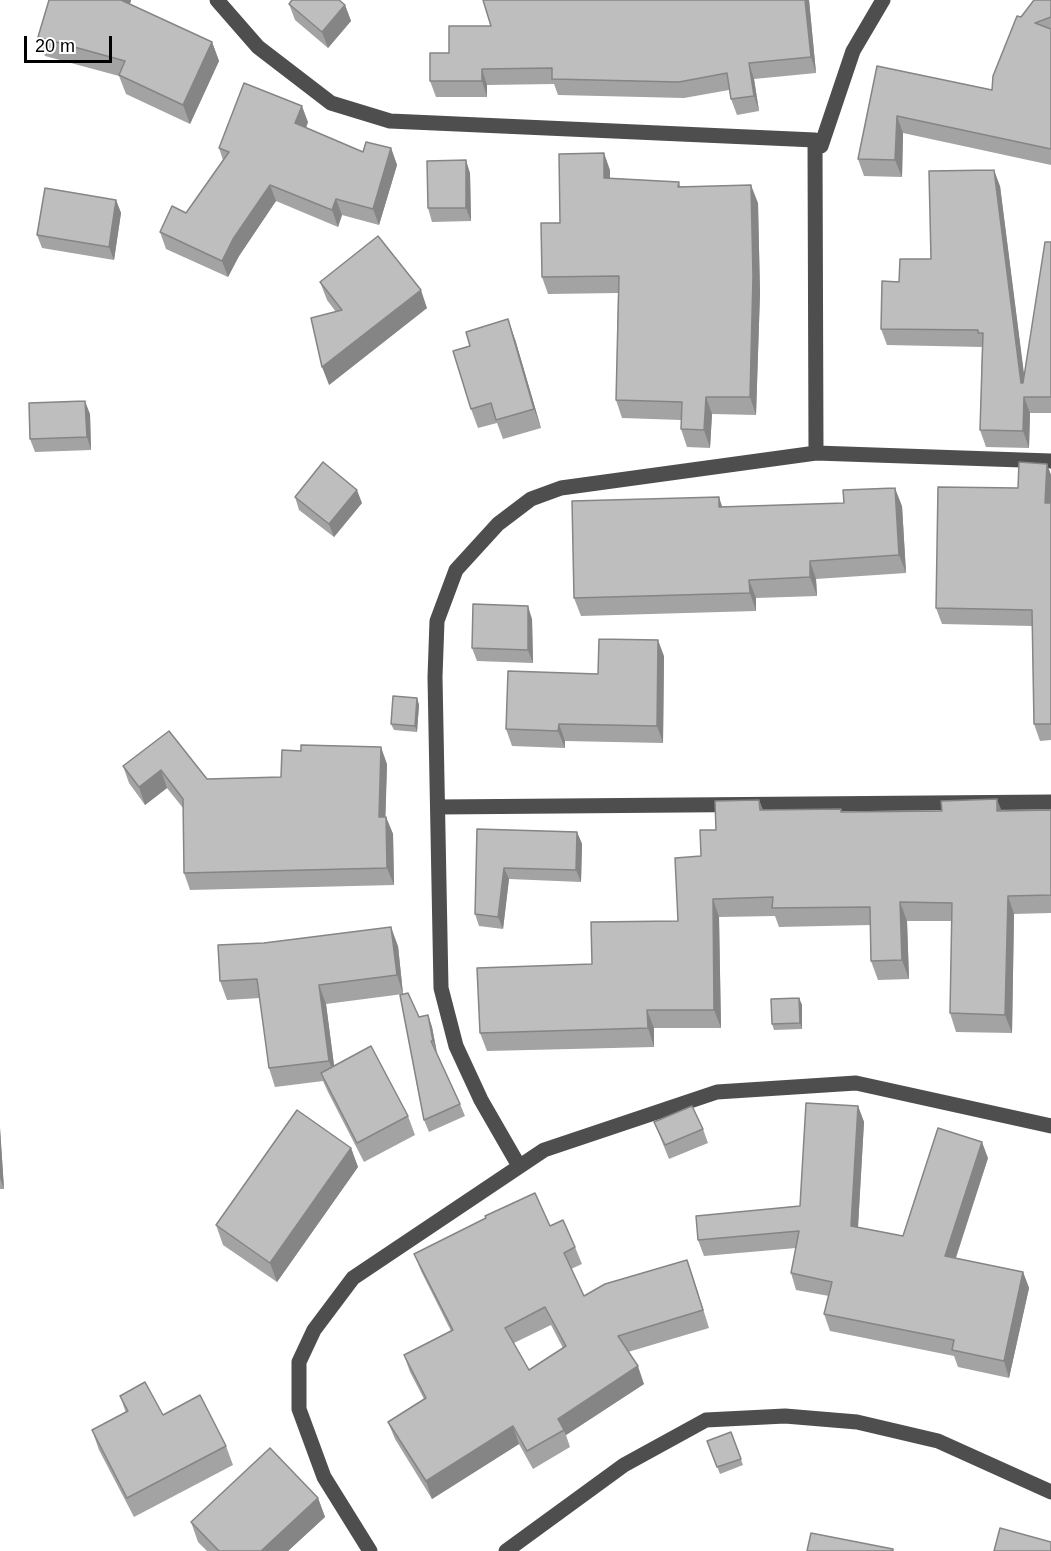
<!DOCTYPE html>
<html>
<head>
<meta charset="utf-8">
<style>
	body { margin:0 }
	#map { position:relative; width:1051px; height:1551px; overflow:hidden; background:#fff; font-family:Helvetica,sans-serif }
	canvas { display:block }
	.scale { position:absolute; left:24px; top:36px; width:88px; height:27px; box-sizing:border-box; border:3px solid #000; border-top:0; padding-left:8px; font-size:18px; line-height:21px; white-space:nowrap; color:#000; -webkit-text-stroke:4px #fff; paint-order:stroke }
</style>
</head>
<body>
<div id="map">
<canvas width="1051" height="1551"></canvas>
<div class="scale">20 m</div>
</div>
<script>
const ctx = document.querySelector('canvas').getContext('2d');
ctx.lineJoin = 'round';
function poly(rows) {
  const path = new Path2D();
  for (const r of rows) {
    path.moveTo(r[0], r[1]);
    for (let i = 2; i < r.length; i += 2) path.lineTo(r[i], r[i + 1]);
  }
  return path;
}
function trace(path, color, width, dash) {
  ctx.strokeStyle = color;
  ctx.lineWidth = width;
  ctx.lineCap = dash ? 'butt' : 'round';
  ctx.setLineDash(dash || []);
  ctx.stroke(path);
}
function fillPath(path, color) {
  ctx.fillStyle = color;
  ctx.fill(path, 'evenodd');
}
trace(poly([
	[217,0,258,47,331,103,390,121,815,140,816,453],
	[815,140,821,146,853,51,883,0],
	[438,807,1051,802],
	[519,1166,481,1100,456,1046,441,988,435,677,437,621,456,570,498,524,531,499,561,488,816,453,1051,461],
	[370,1551,324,1477,299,1409,299,1362,314,1330,353,1278,544,1150,717,1092,856,1083,1051,1126],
	[506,1551,624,1465,706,1420,785,1416,857,1422,938,1441,1051,1492]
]), '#4e4e4e', 15);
fillPath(poly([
	[49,0,131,0,130,4,212,42,219,61,190,124,126,94,119,76,45,56,38,37],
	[809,0,816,73,754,79,759,111,737,115,731,99,729,90,684,98,558,95,554,84,487,85,487,97,436,97,430,81,449,53,491,26],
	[1051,0,1051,165,903,133,902,177,864,176,858,159,877,66,992,90,1021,17],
	[289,4,345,5,351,21,328,48,295,20],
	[308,122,306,128,363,152,391,148,397,165,379,225,342,215,338,227,276,201,239,256,228,277,166,249,160,232,186,213,223,160,219,148],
	[610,170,610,178,679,182,680,186,758,203,760,293,756,415,712,414,710,448,687,447,681,429,681,420,622,418,616,400,618,293,548,294,542,277,560,223],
	[470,173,471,221,432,222,428,208],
	[1000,186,1024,377,1051,242,1051,413,1030,413,1029,448,986,447,980,430,982,347,887,345,881,329,899,282,931,259],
	[116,200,121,213,114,260,42,248,37,235],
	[320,282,427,308,329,385,336,312,327,300],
	[515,339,541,428,503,439,497,423,478,428,471,409],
	[90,414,91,450,35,452,30,439],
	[1047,464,1051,475,1051,740,1040,741,1034,724,1032,626,942,624,936,608,1018,488],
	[295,497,362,503,334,537,299,510],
	[902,506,906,573,816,579,817,596,756,598,756,611,581,616,574,598,723,507],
	[532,619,533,663,477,661,472,648],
	[664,656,663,743,565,741,565,748,512,746,506,729,598,674],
	[417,698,419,705,417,732,394,730,391,724],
	[169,731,207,779,281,777,387,764,385,817,386,817,393,834,394,885,190,890,184,873,183,808,167,788,145,805,129,783,123,766],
	[759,800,763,810,841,809,842,812,1001,811,1051,810,1051,913,1014,914,1012,1033,956,1032,950,1013,952,921,907,921,909,979,878,980,871,961,870,925,779,927,775,916,719,917,721,1028,654,1028,654,1047,487,1051,480,1033,592,964,678,921,701,856,716,830],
	[477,829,577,832,582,844,581,882,509,879,503,929,479,926,475,914],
	[398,946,403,994,326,1004,334,1066,408,1116,415,1135,364,1162,328,1092,323,1081,275,1087,269,1068,260,998,227,1000,220,981],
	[799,998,802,1005,802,1029,774,1030,772,1024],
	[428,1015,432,1027,437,1053,436,1053,460,1104,465,1116,429,1132,424,1120,419,1017],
	[858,1106,864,1122,858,1228,903,1236,988,1158,956,1258,1023,1272,1029,1288,1009,1378,958,1367,954,1356,830,1331,824,1314,829,1296,796,1290,791,1273,796,1248,704,1256,698,1240,800,1206],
	[654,1122,703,1129,708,1143,669,1159],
	[0,1128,4,1189,0,1189],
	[351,1148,358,1167,277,1282,223,1245,216,1225],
	[550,1226,575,1247,582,1264,571,1269,584,1296,687,1260,709,1328,628,1352,644,1384,566,1435,570,1447,533,1469,519,1444,432,1499,395,1439,388,1422,424,1399,410,1372,404,1355,451,1331,421,1271,414,1254],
	[551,1325,563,1348,529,1370,514,1343],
	[120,1396,163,1415,226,1446,233,1465,134,1517,99,1450,92,1430,126,1413],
	[731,1432,743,1465,720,1474,707,1441],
	[318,1498,325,1517,288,1551,207,1551,198,1542,191,1522]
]), '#a3a3a3');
fillPath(poly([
	[119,0,131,0,126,18],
	[805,0,809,0,816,73,811,57],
	[345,5,351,21,328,48,322,32],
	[212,42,219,61,190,124,183,105],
	[749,63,754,79,759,111,754,96],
	[482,69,487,85,487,97,482,81],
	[302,106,308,122,301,140,295,123],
	[897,116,903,133,902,177,895,160],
	[391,148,397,165,379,225,373,209],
	[604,153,610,170,610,196,604,178],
	[466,160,470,173,471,221,466,208],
	[994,170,1000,186,1027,397,1021,383],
	[270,185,276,201,239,256,228,277,222,261,233,239],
	[751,185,758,203,760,293,756,415,750,397],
	[336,199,342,215,338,227,332,210],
	[116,200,121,213,114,260,109,247],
	[421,290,427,308,329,385,322,367],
	[508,319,515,339,541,428,534,409],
	[706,397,712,414,710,448,704,430],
	[1024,397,1030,413,1029,448,1023,431],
	[85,401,90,414,91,450,87,437],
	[1047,464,1051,475,1051,518,1045,503],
	[895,488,902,506,906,573,899,555],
	[357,490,362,503,334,537,329,524],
	[719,497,725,515,719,507],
	[810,561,816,579,817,596,810,577],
	[749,580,756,598,756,611,750,593],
	[528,606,532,619,533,663,528,650],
	[658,640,664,656,663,743,657,726],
	[417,698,419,705,417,732,415,726],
	[559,724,565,741,565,748,558,731],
	[381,747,387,764,385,835,379,817],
	[161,770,167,788,145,805,139,787],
	[997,799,1004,817,997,811],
	[759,800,766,819,760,810],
	[386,817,393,834,394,885,387,868],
	[577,832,582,844,581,882,576,870],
	[504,868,509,879,503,929,498,917],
	[1008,896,1014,914,1012,1033,1005,1015],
	[713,899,719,917,721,1028,714,1010],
	[900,902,907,921,909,979,902,960],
	[391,927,398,946,403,994,397,975],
	[319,985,326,1004,336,1080,329,1061],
	[799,998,802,1005,802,1029,800,1023],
	[647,1010,654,1028,654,1047,648,1028],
	[428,1015,432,1027,437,1053,433,1041],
	[858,1106,864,1122,857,1243,851,1226],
	[0,1128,4,1189,0,1178],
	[982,1142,988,1158,951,1272,945,1256],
	[351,1148,358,1167,277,1282,270,1263],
	[687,1260,693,1277,709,1328,703,1310],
	[1023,1272,1029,1288,1009,1378,1004,1361],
	[638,1366,644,1384,566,1435,558,1419],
	[513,1426,519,1444,432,1499,426,1481],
	[318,1498,325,1517,288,1551,261,1551]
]), '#858585');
const building = poly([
	[49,0,121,0,212,42,183,105,119,75,125,61,38,37,49,0],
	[292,0,339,0,345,5,322,32,289,4,292,0],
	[483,0,805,0,811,57,749,63,754,96,731,99,727,73,679,82,552,79,552,68,482,69,482,81,430,81,430,53,449,53,449,26,491,26,483,0],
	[1034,0,1051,0,1051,17,1035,23,1051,29,1051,149,897,116,895,160,858,159,877,66,992,90,993,76,1017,16,1021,17,1034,0],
	[244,83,302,106,295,123,363,152,366,142,391,148,373,209,336,199,332,210,270,185,233,239,222,261,160,232,172,206,186,213,229,152,219,148,244,83],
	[604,153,604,178,679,182,678,187,751,185,753,276,750,397,706,397,704,430,681,429,682,402,616,400,619,276,542,277,541,223,560,223,559,154,604,153],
	[466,160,466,208,428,208,427,161,466,160],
	[994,170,1021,383,1023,383,1045,242,1051,242,1051,397,1024,397,1023,431,980,430,983,333,978,333,978,330,881,329,882,281,899,282,900,259,931,259,929,171,994,170],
	[45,188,116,200,109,247,37,235,45,188],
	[378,236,421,290,322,367,311,318,342,310,320,282,378,236],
	[508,319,534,409,496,420,491,403,471,409,453,351,470,346,466,332,508,319],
	[85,401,87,437,30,439,29,403,85,401],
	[323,462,357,490,329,524,295,497,323,462],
	[1019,462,1047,464,1045,503,1051,503,1051,724,1034,724,1032,610,936,608,938,487,1018,488,1019,462],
	[895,488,899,555,810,561,810,577,749,580,750,593,574,598,572,501,719,497,719,507,844,503,843,490,895,488],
	[473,604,528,606,528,650,472,648,473,604],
	[599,639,658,640,657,726,559,724,558,731,506,729,508,671,598,674,599,639],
	[393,696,417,698,415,726,391,724,393,696],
	[169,731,207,779,281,777,282,750,301,751,301,745,381,747,379,817,386,817,387,868,184,873,183,799,161,770,139,787,123,766,169,731],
	[997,799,997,811,1051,810,1051,895,1008,896,1005,1015,950,1013,952,903,900,902,902,960,871,961,870,907,772,908,773,897,713,899,714,1010,647,1010,648,1028,480,1033,477,968,592,964,591,922,678,921,675,858,701,856,700,830,716,830,715,801,759,800,760,810,841,809,841,812,942,811,941,801,997,799],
	[477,829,577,832,576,870,504,868,498,917,475,914,477,829],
	[391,927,397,975,319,985,329,1061,269,1068,257,979,220,981,218,945,264,943,391,927],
	[408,993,419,1017,428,1015,433,1041,431,1041,460,1104,424,1120,400,995,408,993],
	[799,998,800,1023,772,1024,771,999,799,998],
	[371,1046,408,1116,357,1143,321,1073,371,1046],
	[806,1103,858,1106,851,1226,903,1236,938,1128,982,1142,945,1256,1023,1272,1004,1361,952,1350,954,1340,824,1314,832,1282,791,1273,799,1231,698,1240,696,1216,800,1206,806,1103],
	[692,1106,703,1129,665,1145,654,1122,692,1106],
	[297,1110,351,1148,270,1263,216,1225,297,1110],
	[535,1193,550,1226,563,1220,575,1247,564,1253,584,1296,605,1284,687,1260,703,1310,618,1336,638,1366,558,1419,564,1430,527,1451,513,1426,426,1481,388,1422,426,1398,404,1355,453,1330,414,1254,486,1218,485,1216,535,1193],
	[545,1307,566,1346,529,1370,505,1328,545,1307],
	[145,1382,163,1415,200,1395,226,1446,127,1498,92,1430,128,1411,120,1396,145,1382],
	[731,1432,741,1459,717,1467,707,1441,731,1432],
	[270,1448,318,1498,261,1551,219,1551,191,1522,270,1448],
	[1000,1528,1051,1542,1051,1551,994,1551,1000,1528],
	[811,1533,893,1549,893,1551,807,1551,811,1533]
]);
fillPath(building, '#bebebe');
trace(building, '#858585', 1.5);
</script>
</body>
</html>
